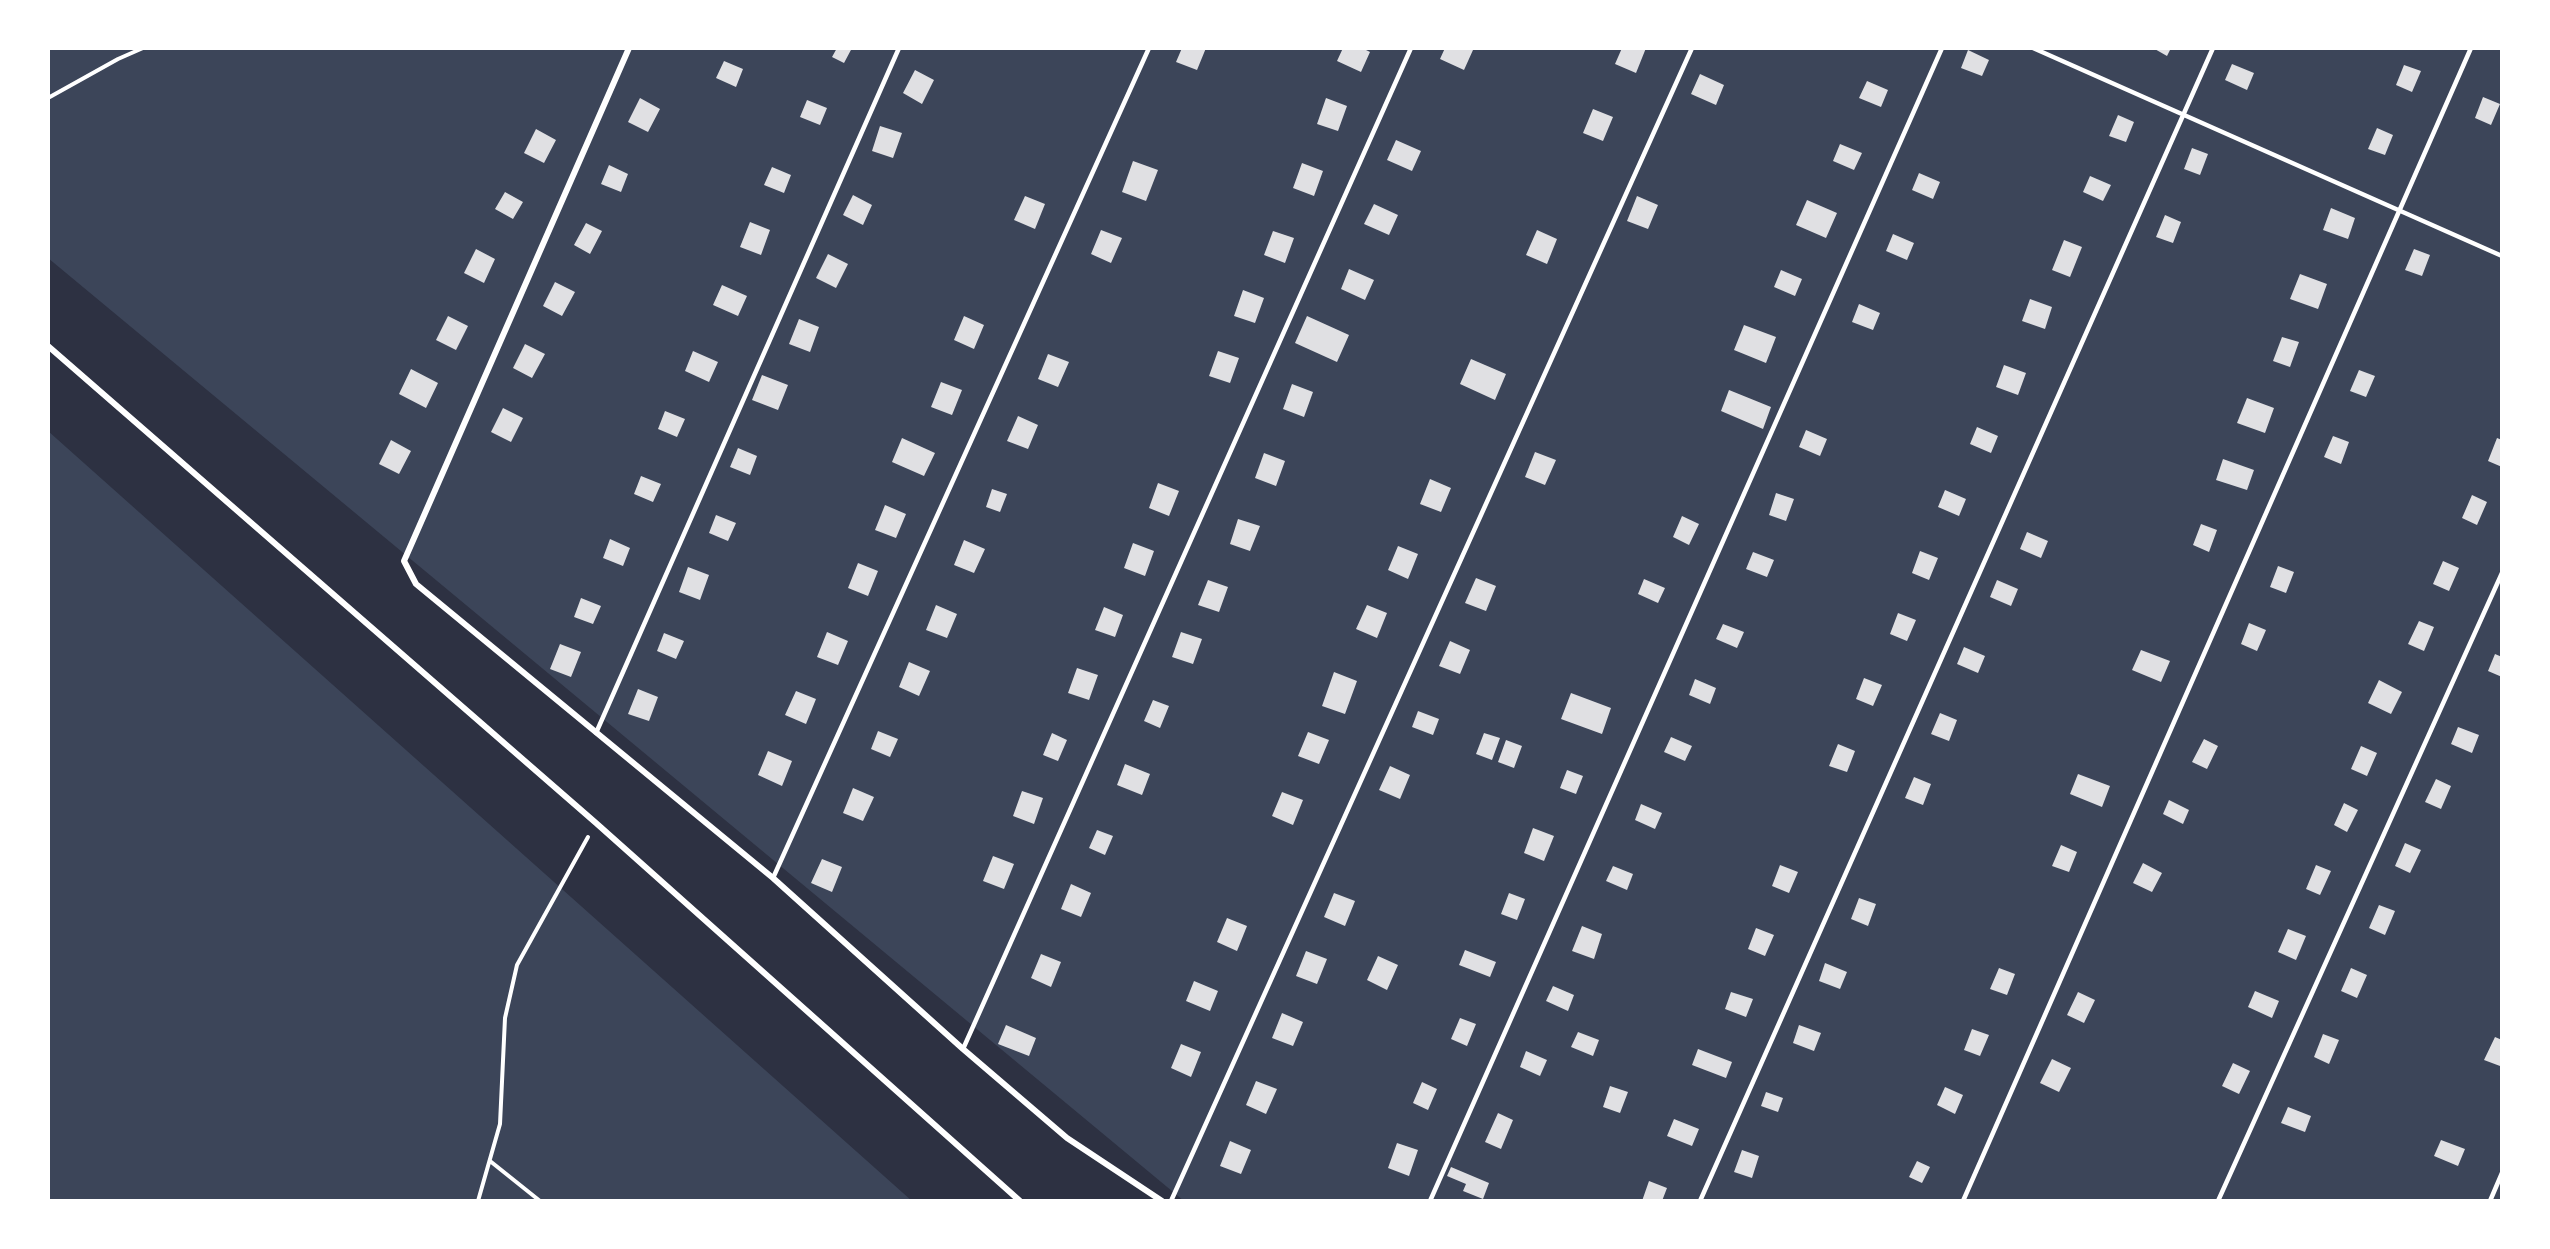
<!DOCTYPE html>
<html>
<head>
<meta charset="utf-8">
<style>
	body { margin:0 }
	#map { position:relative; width:2550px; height:1249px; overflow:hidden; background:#2d3142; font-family:"Source Sans 3",sans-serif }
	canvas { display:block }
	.frame { position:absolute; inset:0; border:50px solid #fff; pointer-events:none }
</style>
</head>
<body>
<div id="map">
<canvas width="2550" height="1249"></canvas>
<div class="frame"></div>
</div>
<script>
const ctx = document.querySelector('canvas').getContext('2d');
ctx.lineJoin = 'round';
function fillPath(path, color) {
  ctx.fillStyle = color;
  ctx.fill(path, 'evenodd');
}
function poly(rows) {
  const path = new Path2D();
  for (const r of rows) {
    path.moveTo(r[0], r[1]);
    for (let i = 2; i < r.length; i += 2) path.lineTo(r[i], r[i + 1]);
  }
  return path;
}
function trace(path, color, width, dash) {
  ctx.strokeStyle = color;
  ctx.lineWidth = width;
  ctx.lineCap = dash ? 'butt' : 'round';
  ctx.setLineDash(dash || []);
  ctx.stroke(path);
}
fillPath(poly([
	[48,48,2502,48,2502,1201,1184,1201,48,258],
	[48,431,912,1201,48,1201]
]), '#3c4559');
fillPath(poly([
	[837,48,852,48,844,63,832,57],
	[1182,48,1206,48,1197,70,1176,62],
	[1343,48,1362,48,1370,52,1361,72,1337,61],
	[1445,48,1473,50,1464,70,1440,59],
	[1622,48,1646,48,1636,73,1615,64],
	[2153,48,2171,48,2167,56],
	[1968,50,1989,60,1982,76,1961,68],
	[724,61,743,69,736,87,716,78],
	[2232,64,2254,73,2247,90,2225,80],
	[2404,65,2421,71,2412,92,2396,85],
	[915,70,934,80,922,104,903,93],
	[1700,74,1724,85,1716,105,1691,94],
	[1867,81,1888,90,1881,107,1859,98],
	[2483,97,2500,104,2491,125,2475,118],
	[640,98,660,109,648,132,628,122],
	[1326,98,1347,106,1338,131,1317,124],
	[807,100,827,108,820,125,800,117],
	[1593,109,1613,117,1603,141,1583,133],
	[2118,115,2134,122,2126,142,2109,136],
	[880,126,902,133,893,158,872,151],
	[2377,128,2393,135,2385,155,2368,149],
	[536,129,556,140,544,163,524,153],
	[1396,140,1421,151,1412,171,1387,160],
	[1840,144,1862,153,1854,170,1833,161],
	[2192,148,2208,154,2200,175,2184,169],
	[1133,161,1158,170,1146,201,1122,192],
	[1302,163,1323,171,1314,196,1293,188],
	[609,165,628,174,621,192,601,184],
	[772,167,791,175,784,193,764,185],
	[1919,173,1940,182,1933,199,1912,190],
	[2090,176,2111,185,2103,201,2083,192],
	[505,192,523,202,513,219,495,209],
	[853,195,872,205,863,225,843,215],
	[1025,196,1045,204,1035,229,1014,220],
	[1637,196,1658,205,1648,229,1627,221],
	[1807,200,1837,213,1826,238,1796,225],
	[1374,204,1398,215,1389,235,1364,224],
	[2331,208,2355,218,2348,239,2323,230],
	[2165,215,2181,222,2173,243,2156,237],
	[750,222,770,230,761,255,740,247],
	[586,223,602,231,590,254,574,245],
	[1101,230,1122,238,1111,263,1091,254],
	[1537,230,1557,239,1547,264,1526,255],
	[1273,231,1294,238,1285,263,1264,255],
	[1893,234,1914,243,1907,260,1886,251],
	[2064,240,2082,247,2070,277,2052,270],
	[476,249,495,259,484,283,464,273],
	[2414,249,2430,255,2422,276,2405,270],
	[828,254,848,264,836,288,816,278],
	[1349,269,1374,280,1365,300,1341,289],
	[1781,270,1802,279,1795,296,1774,287],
	[2300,274,2327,284,2318,309,2290,299],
	[555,282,575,292,562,316,543,306],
	[722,285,747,296,738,316,713,305],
	[1243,290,1264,298,1255,323,1234,316],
	[2030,299,2052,307,2045,329,2022,321],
	[1859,304,1880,313,1873,330,1852,322],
	[448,316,468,326,456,350,436,340],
	[964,316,984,325,974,349,954,340],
	[1307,316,1349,335,1337,362,1295,343],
	[799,319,819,327,810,352,789,344],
	[1744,325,1776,337,1766,363,1734,350],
	[2282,337,2299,342,2290,367,2273,361],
	[525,344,545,354,532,378,513,368],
	[693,351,718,362,709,382,685,371],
	[1218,351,1239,358,1230,383,1209,376],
	[1048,354,1069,362,1058,387,1038,379],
	[1471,359,1506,374,1495,400,1460,384],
	[2004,365,2026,373,2018,395,1996,387],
	[411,369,438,383,426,408,399,394],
	[2359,370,2375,376,2366,397,2350,391],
	[762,375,788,385,778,410,752,400],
	[941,382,962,390,952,415,931,407],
	[1292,384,1313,392,1304,417,1283,409],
	[1729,390,1771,407,1763,429,1721,411],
	[2247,398,2274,408,2265,433,2237,423],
	[503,408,523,418,511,442,491,432],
	[665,411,685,419,677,437,658,429],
	[1018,416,1038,425,1028,449,1007,441],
	[1977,427,1998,436,1991,453,1970,444],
	[1806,430,1827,439,1820,456,1799,447],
	[2333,436,2349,442,2341,464,2324,457],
	[902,438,935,453,924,476,892,462],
	[2497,438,2502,440,2502,467,2488,461],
	[391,440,411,451,399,474,379,464],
	[738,448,757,456,750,475,730,467],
	[1535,452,1556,460,1545,485,1525,477],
	[1264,453,1285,461,1276,486,1255,478],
	[2223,459,2254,470,2247,490,2216,480],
	[641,476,661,484,653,502,634,494],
	[1430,479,1451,488,1441,512,1420,504],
	[1158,483,1179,491,1169,516,1149,508],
	[992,489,1007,494,1000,512,986,507],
	[1945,490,1966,499,1959,516,1938,507],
	[1776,493,1794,499,1786,521,1769,515],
	[2472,495,2487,502,2477,525,2462,518],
	[885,505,906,514,896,538,875,530],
	[716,515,736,523,728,541,709,533],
	[1682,516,1699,524,1689,545,1673,537],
	[1238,519,1260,526,1250,551,1230,544],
	[2201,524,2217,530,2209,552,2193,545],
	[2027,532,2048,541,2041,558,2020,549],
	[610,539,630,548,623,566,603,558],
	[964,540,985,549,974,573,954,565],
	[1133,543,1154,551,1145,576,1124,568],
	[1398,546,1418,554,1408,579,1388,570],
	[1920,551,1938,558,1929,580,1912,573],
	[1753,552,1774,560,1767,577,1746,569],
	[2443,561,2459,568,2449,591,2433,584],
	[858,563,878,571,868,596,848,588],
	[2278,566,2294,572,2286,593,2270,587],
	[688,567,709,575,700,600,679,592],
	[1476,578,1496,586,1486,611,1465,603],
	[1644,579,1665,588,1658,603,1638,594],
	[1208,580,1228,587,1219,612,1198,605],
	[1997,580,2018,589,2011,606,1990,597],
	[581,598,601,606,593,624,574,617],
	[936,605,957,614,947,638,926,630],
	[1367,605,1387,613,1377,638,1356,629],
	[1104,607,1123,615,1115,637,1095,630],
	[1898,613,1916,620,1907,641,1890,634],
	[2419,621,2434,627,2424,651,2408,644],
	[2249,623,2266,630,2257,651,2241,644],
	[1723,624,1744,632,1737,648,1716,639],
	[827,632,848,641,838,665,817,657],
	[1181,632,1202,639,1193,664,1172,657],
	[664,633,684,641,676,659,657,651],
	[1450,641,1470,650,1460,674,1439,666],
	[560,644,581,652,571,677,550,669],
	[1964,647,1985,656,1978,673,1957,664],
	[2141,650,2170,661,2161,682,2132,670],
	[2495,654,2502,657,2502,677,2488,671],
	[909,662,930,671,919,696,899,687],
	[1077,668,1098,675,1089,700,1068,693],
	[1334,672,1357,681,1345,714,1322,706],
	[1864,678,1882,685,1873,706,1856,699],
	[1695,679,1716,688,1710,704,1689,695],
	[2379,680,2402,692,2391,714,2368,703],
	[638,689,658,697,649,721,628,714],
	[796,691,816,699,806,724,785,715],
	[1571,693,1611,708,1602,734,1561,719],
	[1153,700,1169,706,1160,728,1144,721],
	[1418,711,1439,719,1433,735,1412,727],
	[1940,713,1957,720,1949,741,1931,734],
	[2458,727,2479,735,2472,753,2451,744],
	[878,731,898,739,890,757,871,749],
	[1308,732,1329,740,1319,764,1298,756],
	[1052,733,1067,740,1058,761,1043,755],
	[1484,733,1500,738,1492,760,1476,754],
	[1671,737,1692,746,1685,761,1664,752],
	[2204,739,2218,746,2207,769,2192,762],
	[1506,740,1522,746,1514,768,1498,762],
	[1838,744,1855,751,1847,772,1829,766],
	[2361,746,2377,753,2367,776,2351,769],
	[768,751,792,761,782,786,758,775],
	[1125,764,1150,774,1142,795,1117,785],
	[1390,766,1410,775,1400,799,1379,790],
	[1567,770,1583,776,1576,794,1560,788],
	[2078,774,2110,786,2102,807,2070,794],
	[1914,777,1931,784,1923,805,1905,798],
	[2436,779,2451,786,2441,809,2425,802],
	[853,788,874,797,863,821,843,813],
	[1022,791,1043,798,1034,824,1013,816],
	[1282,792,1303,800,1293,825,1272,816],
	[2169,800,2189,810,2183,824,2163,814],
	[2344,803,2358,810,2347,832,2334,825],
	[1641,804,1662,813,1655,829,1635,820],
	[1533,828,1554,836,1544,861,1524,853],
	[1097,830,1113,836,1105,855,1089,848],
	[2405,843,2421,850,2410,873,2395,866],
	[2061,845,2077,852,2069,872,2052,866],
	[993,856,1014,864,1004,889,983,881],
	[822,859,842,867,832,892,811,883],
	[2143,863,2162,873,2152,892,2133,883],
	[1780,865,1798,872,1789,893,1772,886],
	[2316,865,2331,871,2320,895,2306,889],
	[1613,866,1633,874,1627,890,1606,881],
	[1071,884,1091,893,1081,917,1061,909],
	[1334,893,1355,901,1345,926,1324,917],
	[1509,893,1525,899,1517,920,1501,914],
	[1859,898,1876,904,1868,926,1851,919],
	[2379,905,2395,911,2385,935,2369,928],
	[1227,918,1247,926,1237,951,1217,942],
	[1582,926,1602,934,1594,959,1572,951],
	[1756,928,1774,935,1765,956,1748,949],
	[2288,929,2306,936,2296,960,2278,952],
	[1465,950,1496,962,1490,977,1459,965],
	[1306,951,1327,959,1317,984,1296,976],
	[1041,954,1061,962,1051,987,1031,978],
	[1378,956,1398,965,1387,990,1367,980],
	[1825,963,1847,972,1840,989,1819,981],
	[1999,968,2015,974,2007,995,1990,989],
	[2351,968,2367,975,2357,998,2341,991],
	[1194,981,1218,991,1210,1011,1186,1001],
	[1553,986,1574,995,1568,1011,1546,1001],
	[2255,991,2279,1001,2272,1018,2248,1007],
	[1731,992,1753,999,1746,1017,1725,1009],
	[2078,992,2095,1000,2084,1023,2067,1015],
	[1282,1013,1303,1022,1293,1046,1272,1038],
	[1460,1018,1476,1024,1467,1046,1451,1039],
	[1006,1025,1036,1038,1029,1056,998,1044],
	[1799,1025,1821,1033,1814,1051,1793,1043],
	[1972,1029,1989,1035,1980,1056,1964,1050],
	[1578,1032,1599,1040,1593,1056,1571,1047],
	[2323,1034,2339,1040,2329,1064,2314,1057],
	[2495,1037,2502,1040,2500,1066,2484,1060],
	[1181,1044,1201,1052,1191,1077,1171,1068],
	[1698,1049,1732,1062,1726,1078,1692,1065],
	[1526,1051,1547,1060,1540,1076,1520,1067],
	[2052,1059,2071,1068,2059,1092,2040,1083],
	[2233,1063,2250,1071,2239,1094,2222,1086],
	[1256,1081,1277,1089,1266,1114,1246,1105],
	[1422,1082,1437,1089,1428,1110,1413,1103],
	[1610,1086,1628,1092,1620,1113,1603,1107],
	[1945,1087,1963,1095,1955,1114,1937,1105],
	[1766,1092,1783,1098,1778,1112,1761,1106],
	[2288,1107,2311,1116,2305,1132,2281,1123],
	[1498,1113,1513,1120,1501,1149,1485,1142],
	[1674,1119,1699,1129,1692,1146,1667,1136],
	[2441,1140,2465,1149,2458,1166,2434,1156],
	[1230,1141,1251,1150,1241,1174,1220,1166],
	[1397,1143,1418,1150,1409,1176,1388,1168],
	[1742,1150,1759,1156,1752,1178,1734,1172],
	[1917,1161,1930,1167,1922,1183,1909,1177],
	[1451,1167,1489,1183,1483,1199,1463,1191,1466,1184,1447,1176],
	[1649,1181,1667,1188,1662,1201,1642,1201]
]), '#e0e0e3');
trace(poly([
	[48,98,118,59,143,48],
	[490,1161,540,1201],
	[478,1201,500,1124,505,1018,517,965,588,837]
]), '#fff', 4);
trace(poly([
	[2033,48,2502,256],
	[596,733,899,48],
	[773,878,1149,48],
	[963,1049,1411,48],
	[1171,1201,1692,48],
	[1430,1201,1942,48],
	[1700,1201,2213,48],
	[1963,1201,2471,48],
	[2218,1201,2502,573],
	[2490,1201,2502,1173]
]), '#fff', 4.5);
trace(poly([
	[629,48,404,561,416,584,773,878,963,1049,1067,1138,1162,1201],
	[48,346,596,823,1020,1201]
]), '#fff', 6);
</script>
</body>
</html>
